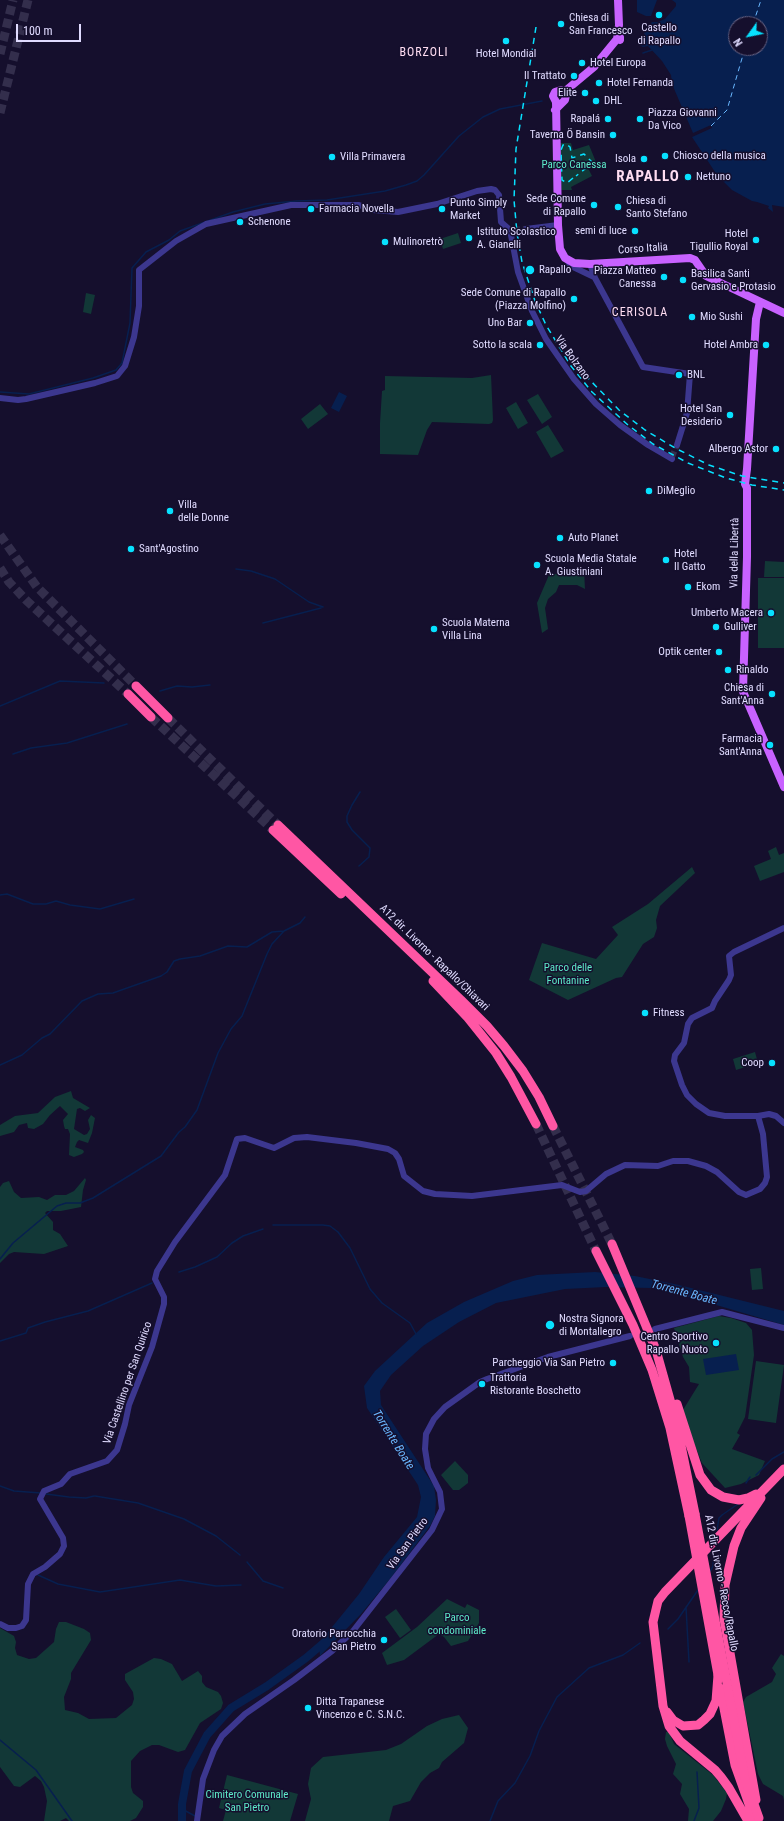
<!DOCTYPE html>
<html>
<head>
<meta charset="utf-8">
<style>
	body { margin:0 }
	#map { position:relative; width:784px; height:1821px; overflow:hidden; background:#150f2d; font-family:"Roboto Condensed",sans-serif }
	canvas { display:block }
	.north { position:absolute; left:728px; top:16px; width:40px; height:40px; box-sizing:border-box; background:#150f2d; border:1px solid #666181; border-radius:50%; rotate:237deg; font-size:11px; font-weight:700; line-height:16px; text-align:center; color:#e0dbff }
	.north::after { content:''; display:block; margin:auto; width:14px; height:18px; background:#07e1ff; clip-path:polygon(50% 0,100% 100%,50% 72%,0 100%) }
	.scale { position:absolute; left:16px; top:24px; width:65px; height:18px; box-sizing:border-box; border:2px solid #e0dbff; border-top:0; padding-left:5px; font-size:12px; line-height:14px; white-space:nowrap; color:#e0dbff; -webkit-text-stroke:3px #150f2d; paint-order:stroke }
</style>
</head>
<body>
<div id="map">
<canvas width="784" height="1821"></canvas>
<div class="north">N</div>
<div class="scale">100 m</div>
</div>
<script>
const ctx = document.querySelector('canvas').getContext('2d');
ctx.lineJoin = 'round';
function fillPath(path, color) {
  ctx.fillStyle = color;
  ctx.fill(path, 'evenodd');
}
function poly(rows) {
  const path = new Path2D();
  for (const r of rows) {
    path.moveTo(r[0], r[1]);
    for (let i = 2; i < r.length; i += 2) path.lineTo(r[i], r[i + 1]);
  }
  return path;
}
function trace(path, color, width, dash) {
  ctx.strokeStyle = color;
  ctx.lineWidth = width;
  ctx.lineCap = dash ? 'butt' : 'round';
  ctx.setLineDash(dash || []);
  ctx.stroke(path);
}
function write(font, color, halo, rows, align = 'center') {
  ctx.font = font + ' "Roboto Condensed",sans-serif';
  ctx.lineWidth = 3;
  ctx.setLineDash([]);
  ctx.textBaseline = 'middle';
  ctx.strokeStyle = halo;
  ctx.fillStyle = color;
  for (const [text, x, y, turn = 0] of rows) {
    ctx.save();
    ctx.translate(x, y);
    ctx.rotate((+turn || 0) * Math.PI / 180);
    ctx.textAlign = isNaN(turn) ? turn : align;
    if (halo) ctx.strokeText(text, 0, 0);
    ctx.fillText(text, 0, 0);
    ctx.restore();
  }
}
fillPath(poly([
	[560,143,571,143,573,150,589,145,596,162,588,168,592,176,571,187,572,190,560,190],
	[458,233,461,243,443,249,440,239],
	[86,293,95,295,91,314,83,312],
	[491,375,493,420,492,423,489,424,432,422,427,430,418,455,380,454,380,423,382,391,385,390,385,376,472,378],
	[538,394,552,417,542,424,527,400],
	[516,402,528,423,518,429,506,408],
	[320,404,328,414,308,429,301,419],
	[548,425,564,451,551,458,536,432],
	[765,561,784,562,784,577,764,577],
	[584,570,585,589,577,585,559,585,556,592,548,599,545,608,548,629,542,633,537,603,549,575],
	[758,578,784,578,784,648,758,648],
	[776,847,779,855,784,853,784,872,760,881,754,866,771,859,768,851],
	[692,867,695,873,660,906,656,920,657,928,654,937,643,944,622,977,616,978,568,1000,529,980,542,943,596,959,618,935,612,927,648,904],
	[755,1052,758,1063,736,1070,733,1059],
	[71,1091,73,1098,90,1108,85,1111,80,1108,77,1109,74,1129,84,1135,87,1134,90,1129,88,1120,91,1115,95,1118,92,1133,88,1143,79,1140,77,1142,75,1147,83,1150,84,1152,82,1154,74,1157,69,1155,70,1134,68,1129,65,1129,64,1126,63,1120,68,1114,60,1106,50,1115,43,1124,34,1129,28,1128,27,1123,19,1125,14,1132,0,1136,0,1125,15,1116,38,1113,55,1097],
	[85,1178,86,1180,83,1190,81,1207,61,1211,47,1211,45,1213,53,1222,53,1230,60,1234,68,1246,44,1254,14,1252,9,1254,0,1263,0,1187,3,1183,9,1181,14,1192,21,1198,39,1197,47,1200,55,1195,66,1195,74,1191],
	[761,1268,763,1289,752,1290,750,1269],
	[719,1316,731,1318,746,1323,752,1330,754,1355,745,1417,737,1433,740,1435,732,1449,765,1461,759,1475,741,1484,725,1488,702,1463,693,1441,683,1410,699,1384,690,1382,689,1367,683,1357,674,1328],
	[756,1361,784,1365,776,1423,748,1419],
	[455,1461,468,1475,468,1483,459,1490,453,1490,441,1475],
	[447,1599,465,1608,467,1604,479,1610,479,1623,468,1641,451,1646,444,1637,439,1634,404,1660,387,1665,382,1653,417,1627],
	[396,1609,411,1630,400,1638,385,1617],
	[59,1622,66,1622,84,1629,90,1633,91,1640,71,1673,71,1679,64,1697,65,1710,78,1713,89,1719,116,1718,132,1705,134,1699,133,1692,125,1680,125,1674,154,1658,161,1659,172,1664,182,1681,198,1671,202,1676,202,1682,206,1687,218,1692,221,1696,223,1703,221,1709,200,1723,185,1750,178,1752,159,1745,152,1745,140,1751,131,1761,131,1787,133,1793,143,1801,143,1807,136,1818,130,1821,69,1821,66,1818,60,1821,44,1821,47,1801,44,1787,41,1781,35,1776,20,1787,14,1786,0,1767,0,1628,14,1636,16,1642,15,1648,17,1655,29,1659,36,1658,54,1642,56,1629],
	[781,1654,784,1656,784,1800,783,1796,763,1784,758,1774,743,1702,746,1697,772,1682,776,1674,772,1668],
	[459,1715,468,1728,464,1743,442,1762,439,1768,430,1773,421,1782,410,1801,393,1806,389,1821,305,1821,311,1799,308,1784,311,1768,323,1757,386,1750,401,1744,427,1726,442,1719],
	[666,1732,669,1732,674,1744,713,1775,727,1793,726,1799,721,1811,713,1821,688,1821,689,1809,680,1794,682,1784,673,1774,676,1764,667,1746,665,1739],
	[227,1775,298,1794,290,1821,223,1821,226,1810,219,1808]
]), '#123837');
fillPath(poly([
	[637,0,657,0,651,16,646,16,637,12],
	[672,0,784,0,784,207,772,205,773,212,768,208,769,206,757,202,752,201,732,190,717,175,692,137,712,128,711,125,693,133,672,84,671,75,662,61,648,46,643,47,639,45,638,42,646,37,644,33,647,27,652,22,658,22,665,19,676,6,676,3],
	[736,24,760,24,760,48,736,48],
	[339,392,347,396,339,412,331,408],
	[595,1272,635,1276,679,1285,784,1311,784,1325,696,1299,650,1288,606,1287,565,1289,496,1303,459,1322,423,1346,391,1375,380,1391,381,1405,434,1486,436,1500,435,1516,430,1526,390,1579,361,1614,320,1656,319,1643,359,1594,384,1557,417,1517,421,1497,418,1485,367,1408,364,1386,375,1371,427,1323,464,1302,513,1281,537,1275],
	[736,1354,739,1370,706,1375,703,1359]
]), '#071f4f');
trace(poly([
	[643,53,652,50],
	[0,392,29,394,93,378,116,370,122,363,130,323,132,268,146,252,169,240,180,231,233,212,265,204,297,201,327,200,385,191,406,185,417,181,424,175,459,136,483,117,500,109,542,101],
	[236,569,251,571,275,579,309,602,323,607],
	[263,623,321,608],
	[160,691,177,686,192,687,210,685],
	[0,706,60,681,104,683],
	[13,754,31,748,67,743,127,724],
	[359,866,369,857,370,848,352,830,347,822,347,816,352,805,360,792],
	[0,895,7,894,33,904,46,904,56,901,70,905,100,909,134,899],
	[0,1065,22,1055,42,1038,50,1034,82,1001,98,994,113,993,161,976,167,972,174,961,180,959,200,956,228,946,247,947,272,932,284,931,300,923,305,917],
	[273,1225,323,1225,330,1226,338,1232,350,1248,370,1289,382,1303,410,1323,416,1334],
	[0,1259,13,1243,57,1206,66,1203,80,1203,93,1198,161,1156,179,1132,185,1127,197,1110,218,1053,231,1029,242,1016,267,954,272,944,284,931],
	[179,1272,195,1267,217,1257,232,1243,243,1236,263,1229],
	[0,1341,26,1333,28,1328,45,1322,88,1311,152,1283],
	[756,1475,772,1459,784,1452],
	[746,1483,750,1477],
	[0,1486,14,1491,41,1493],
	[46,1494,69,1497,86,1498,94,1496],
	[95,1496,138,1503,184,1519,216,1536,240,1555],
	[717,1530,719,1518,722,1515,738,1504],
	[247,1562,263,1581,283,1588],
	[710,1572,713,1566,714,1555],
	[38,1575,58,1584,100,1592,180,1580,216,1586,241,1585],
	[686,1607,689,1662],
	[668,1629,678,1619,698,1590],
	[0,1740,36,1770,72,1821],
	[182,1809,195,1816],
	[490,1821,498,1801,515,1783,530,1756,539,1731,557,1697,589,1668,623,1655,640,1643],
	[694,1821,699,1808,697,1772]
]), '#071f4f', 1.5);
trace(poly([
	[182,1821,182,1804,188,1771,207,1735,231,1708,267,1686,306,1658,327,1640]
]), '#071f4f', 8);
trace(poly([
	[753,24,761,0],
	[711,126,727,110,745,48]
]), '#69b7ff', 1, [5, 4]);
trace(poly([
	[514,230,526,229],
	[672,457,677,445]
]), '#332e4c', 6, [6, 3]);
trace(poly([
	[0,54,13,0],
	[0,113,28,0],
	[0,535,37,587,136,686],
	[0,568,9,582,27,601,128,694],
	[151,717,273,830],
	[168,718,278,825],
	[536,1124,596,1251],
	[553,1126,612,1244]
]), '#332e4c', 9, [9, 4.5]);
trace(poly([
	[526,229,558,225],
	[510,230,518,272,532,311,546,339,574,379,596,404,620,425,648,445,672,459],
	[567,260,571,266,594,277],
	[590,264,595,278,643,367,690,374,687,413,677,445],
	[0,398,18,400,26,399,95,383,117,376,125,366,134,337,139,306,139,270,176,241,206,224,291,205,359,205,373,210,398,212,437,204,477,191,491,189,495,190,499,195,501,222,510,230,514,230],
	[784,928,734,952,729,956,731,975,729,980,715,1001,712,1008,692,1018,688,1024,684,1043,675,1055,674,1061,682,1085,687,1095,696,1104,709,1113,725,1116,758,1116,769,1114,776,1116,784,1123],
	[655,1329,722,1312,784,1328],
	[0,1624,8,1628,16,1628,22,1626,26,1620,28,1584,33,1574,45,1567,60,1554,64,1546,63,1538,40,1499,44,1491,61,1484,70,1474,107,1461,117,1450,125,1424,129,1405,152,1347,164,1304,164,1297,155,1279,157,1271,175,1242,225,1175,237,1139,245,1138,274,1148,294,1138,307,1137,356,1143,388,1149,395,1153,399,1159,404,1176,423,1191,435,1194,472,1196,562,1185,580,1192,586,1191,606,1174,625,1165,658,1166,673,1161,688,1161,706,1166,717,1172,739,1192,746,1195,760,1189,765,1183,767,1177,763,1134,758,1116],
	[197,1821,203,1779,214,1750,222,1736,245,1714,294,1680,332,1651,353,1631,432,1530,442,1509,440,1492,428,1468,425,1449,426,1434,434,1419,445,1407,480,1382,487,1379,548,1357,630,1336]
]), '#3c378f', 6);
trace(poly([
	[617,39,619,25,618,0],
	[564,92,594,67,617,39,620,40,620,37],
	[556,102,558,225,560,249,565,258,574,263,590,264,690,258,695,260,706,276,784,313],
	[556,102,553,96,555,92,561,90,564,92],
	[555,110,565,100,566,95,564,92],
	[741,687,784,787],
	[743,691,747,557,747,488,745,484,747,469,756,319,760,302]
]), '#c862ff', 8);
trace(poly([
	[136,686,168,718],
	[128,694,151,717],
	[278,825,461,1000,487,1026,504,1046,523,1071,539,1097,553,1126],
	[273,830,341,894],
	[433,981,468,1018,496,1053,511,1077,536,1124],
	[612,1244,656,1350,676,1421,695,1514],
	[596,1251,633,1325,652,1370,670,1428,689,1516],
	[677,1404,700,1475,711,1490,723,1497,739,1500,748,1498,756,1494],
	[720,1688,735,1765,755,1821],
	[667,1712,673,1720,683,1726,698,1725,704,1720,710,1714,716,1701,718,1675],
	[756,1800,724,1619,725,1585,734,1546,741,1528,761,1498],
	[748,1821,729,1788,721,1777,715,1770,680,1741,669,1726,663,1706,653,1622,658,1601,665,1592,784,1469]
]), '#ff56a4', 9);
trace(poly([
	[536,27,516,149,514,200,517,233,522,262,535,301,546,325,571,366,592,392,628,425,653,444,688,463,726,478,752,485,784,490],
	[573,178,567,183,562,180,561,150,563,145,566,144,570,147,572,158,584,154,591,161,590,165,576,176],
	[585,375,619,410,645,430,675,448,709,465,742,476,784,483]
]), '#07e1ff', 1.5, [6, 5]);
trace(poly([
	[695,1514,745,1779,759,1818],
	[689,1516,718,1675]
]), '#ff56a4', 9);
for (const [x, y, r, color] of [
	[659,15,4,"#07e1ff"],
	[561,24,4,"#07e1ff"],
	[506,41,4,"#07e1ff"],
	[582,63,4,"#07e1ff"],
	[574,76,4,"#07e1ff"],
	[599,83,4,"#07e1ff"],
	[585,93,4,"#07e1ff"],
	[596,101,4,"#07e1ff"],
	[608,119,4,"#07e1ff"],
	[640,119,4,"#07e1ff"],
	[613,135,4,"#07e1ff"],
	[665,156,4,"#07e1ff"],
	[332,157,4,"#07e1ff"],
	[644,159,4,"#07e1ff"],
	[688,177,4,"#07e1ff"],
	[594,205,4,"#07e1ff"],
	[618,207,4,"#07e1ff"],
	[311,209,4,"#07e1ff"],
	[442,209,4,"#07e1ff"],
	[240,222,4,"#07e1ff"],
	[635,231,4,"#07e1ff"],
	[469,238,4,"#07e1ff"],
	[756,240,4,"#07e1ff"],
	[385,242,4,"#07e1ff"],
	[530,270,5,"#07e1ff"],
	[664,277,4,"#07e1ff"],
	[683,280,4,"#07e1ff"],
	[574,299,4,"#07e1ff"],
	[692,317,4,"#07e1ff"],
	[530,323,4,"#07e1ff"],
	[540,345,4,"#07e1ff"],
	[766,345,4,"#07e1ff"],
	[679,375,4,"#07e1ff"],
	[730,415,4,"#07e1ff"],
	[776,449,4,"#07e1ff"],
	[649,491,4,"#07e1ff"],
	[170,511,4,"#07e1ff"],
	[560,538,4,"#07e1ff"],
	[131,549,4,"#07e1ff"],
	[666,560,4,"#07e1ff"],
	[537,565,4,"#07e1ff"],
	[688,587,4,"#07e1ff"],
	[771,613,4,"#07e1ff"],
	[716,627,4,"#07e1ff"],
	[434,629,4,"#07e1ff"],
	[719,652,4,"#07e1ff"],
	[728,670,4,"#07e1ff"],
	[772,694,4,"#07e1ff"],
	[770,745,4,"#07e1ff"],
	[645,1013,4,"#07e1ff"],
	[772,1063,4,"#07e1ff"],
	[550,1325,5,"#07e1ff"],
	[716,1343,4,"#07e1ff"],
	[613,1363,4,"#07e1ff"],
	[482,1384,4,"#07e1ff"],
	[384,1640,4,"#07e1ff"],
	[308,1708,4,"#07e1ff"]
]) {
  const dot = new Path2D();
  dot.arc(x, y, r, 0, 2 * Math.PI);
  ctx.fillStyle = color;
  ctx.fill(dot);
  trace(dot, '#150f2d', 1.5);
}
write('11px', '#e0dbff', '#150f2d', [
	["Chiesa di",569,18],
	["San Francesco",569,31],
	["Castello",659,28,"center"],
	["di Rapallo",659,41,"center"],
	["Hotel Mondial",506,54,"center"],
	["Hotel Europa",590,63],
	["Il Trattato",566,76,"right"],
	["Hotel Fernanda",607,83],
	["Elite",577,93,"right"],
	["DHL",604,101],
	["Piazza Giovanni",648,113],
	["Da Vico",648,126],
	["Rapalá",600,119,"right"],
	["Taverna Ö Bansin",605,135,"right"],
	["Chiosco della musica",673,156],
	["Villa Primavera",340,157],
	["Isola",636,159,"right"],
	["Nettuno",696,177],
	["Sede Comune",586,199,"right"],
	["di Rapallo",586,212,"right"],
	["Chiesa di",626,201],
	["Santo Stefano",626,214],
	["Punto Simply",450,203],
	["Market",450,216],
	["Farmacia Novella",319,209],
	["Schenone",248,222],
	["semi di luce",627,231,"right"],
	["Istituto Scolastico",477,232],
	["A. Gianelli",477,245],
	["Hotel",748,234,"right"],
	["Tigullio Royal",748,247,"right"],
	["Mulinoretrò",393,242],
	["Rapallo",539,270],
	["Piazza Matteo",656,271,"right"],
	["Canessa",656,284,"right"],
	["Basilica Santi",691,274],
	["Gervasio e Protasio",691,287],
	["Sede Comune di Rapallo",566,293,"right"],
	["(Piazza Molfino)",566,306,"right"],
	["Mio Sushi",700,317],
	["Uno Bar",522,323,"right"],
	["Sotto la scala",532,345,"right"],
	["Hotel Ambra",758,345,"right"],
	["BNL",687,375],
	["Hotel San",722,409,"right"],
	["Desiderio",722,422,"right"],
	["Albergo Astor",768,449,"right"],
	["DiMeglio",657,491],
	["Villa",178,505],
	["delle Donne",178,518],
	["Auto Planet",568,538],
	["Sant'Agostino",139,549],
	["Hotel",674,554],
	["Il Gatto",674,567],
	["Scuola Media Statale",545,559],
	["A. Giustiniani",545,572],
	["Ekom",696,587],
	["Umberto Macera",763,613,"right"],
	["Scuola Materna",442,623],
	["Villa Lina",442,636],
	["Gulliver",724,627],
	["Optik center",711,652,"right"],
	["Rinaldo",736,670],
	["Chiesa di",764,688,"right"],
	["Sant'Anna",764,701,"right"],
	["Farmacia",762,739,"right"],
	["Sant'Anna",762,752,"right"],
	["Fitness",653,1013],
	["Coop",764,1063,"right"],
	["Nostra Signora",559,1319],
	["di Montallegro",559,1332],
	["Centro Sportivo",708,1337,"right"],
	["Rapallo Nuoto",708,1350,"right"],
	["Parcheggio Via San Pietro",605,1363,"right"],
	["Trattoria",490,1378],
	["Ristorante Boschetto",490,1391],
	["Oratorio Parrocchia",376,1634,"right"],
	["San Pietro",376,1647,"right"],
	["Ditta Trapanese",316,1702],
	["Vincenzo e C. S.N.C.",316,1715]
], 'left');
write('11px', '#5deac9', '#150f2d', [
	["Parco Canessa",574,165],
	["Parco delle",568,968],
	["Fontanine",568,981],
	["Parco",457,1618],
	["condominiale",457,1631],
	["Cimitero Comunale",247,1795],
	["San Pietro",247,1808]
]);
write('11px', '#e0dbff', '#150f2d', [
	["Corso Italia",643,249,-4],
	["Via Bolzano",572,358,54],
	["Via della Libertà",735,553,-89],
	["A12 dir. Livorno - Rapallo/Chiavari",434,958,44],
	["Via Castellino per San Quirico",128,1383,-71],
	["Via San Pietro",408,1544,-54],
	["A12 dir. Livorno - Recco/Rapallo",721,1583,79]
]);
ctx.letterSpacing = '1px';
write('12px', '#ffddf2', '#150f2d', [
	["BORZOLI",424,53],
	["CERISOLA",640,313]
]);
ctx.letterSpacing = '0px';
write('italic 12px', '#69b7ff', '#150f2d', [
	["Torrente Boate",684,1293,15],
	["Torrente Boate",393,1440,58]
]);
ctx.letterSpacing = '1px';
write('bold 15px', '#ffddf2', '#150f2d', [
	["RAPALLO",648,177]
]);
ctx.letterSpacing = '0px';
</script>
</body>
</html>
